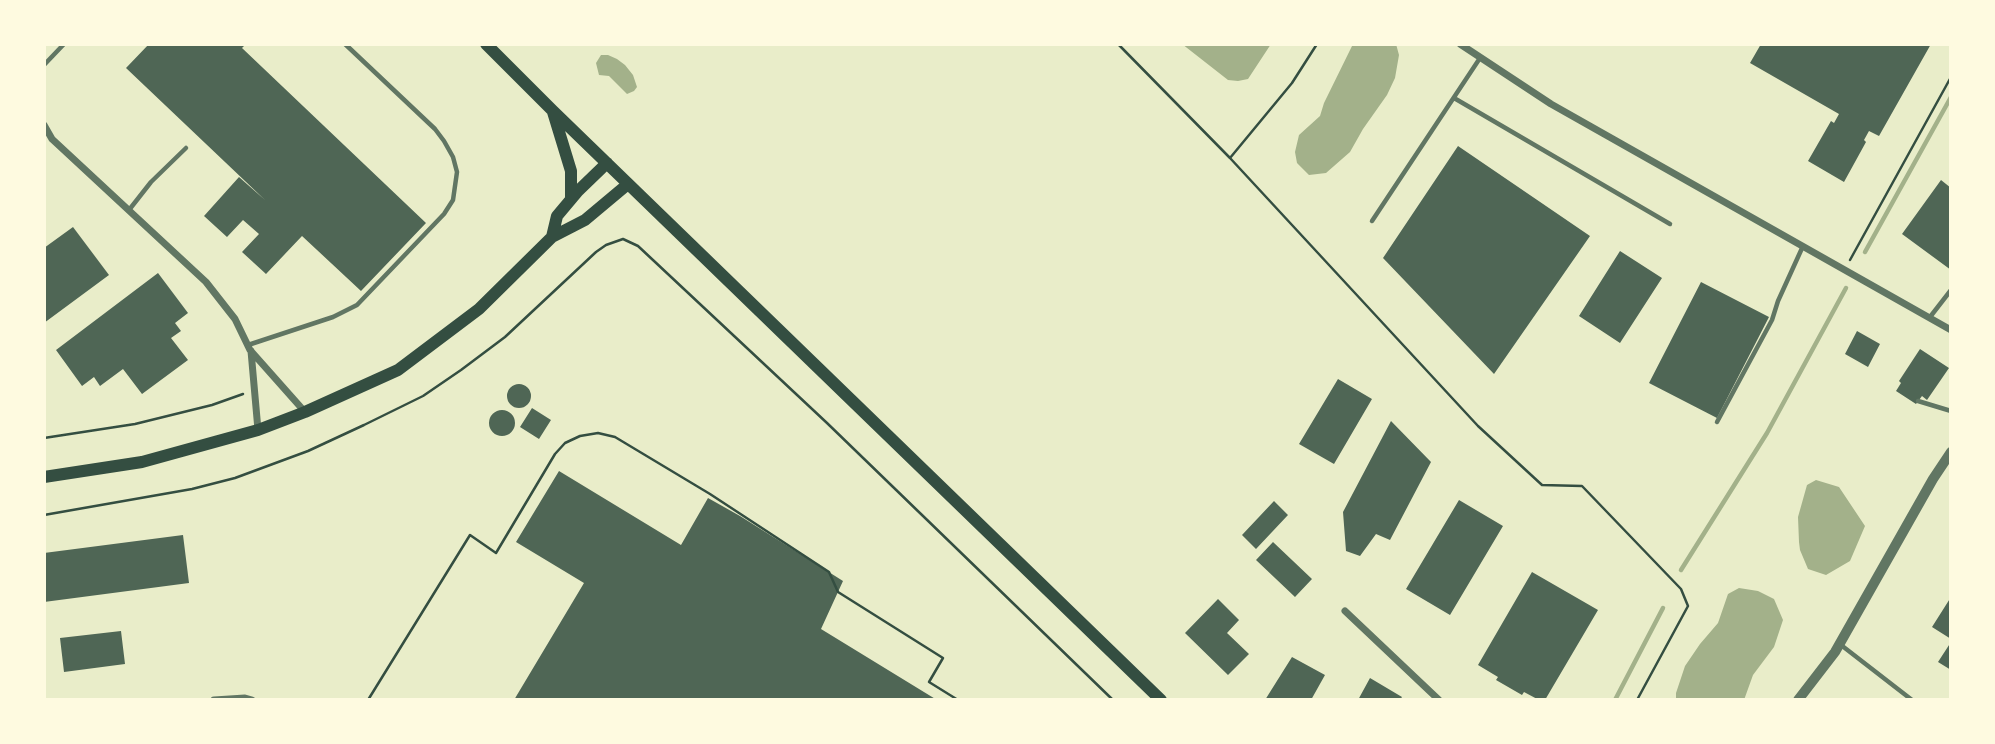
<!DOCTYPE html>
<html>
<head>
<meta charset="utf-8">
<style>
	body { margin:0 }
	#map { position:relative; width:1995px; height:744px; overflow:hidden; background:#e9edc9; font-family:Arial,sans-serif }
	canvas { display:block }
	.frame { position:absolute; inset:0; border:46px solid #fefae0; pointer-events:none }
</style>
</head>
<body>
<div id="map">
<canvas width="1995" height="744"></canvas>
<div class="frame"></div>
</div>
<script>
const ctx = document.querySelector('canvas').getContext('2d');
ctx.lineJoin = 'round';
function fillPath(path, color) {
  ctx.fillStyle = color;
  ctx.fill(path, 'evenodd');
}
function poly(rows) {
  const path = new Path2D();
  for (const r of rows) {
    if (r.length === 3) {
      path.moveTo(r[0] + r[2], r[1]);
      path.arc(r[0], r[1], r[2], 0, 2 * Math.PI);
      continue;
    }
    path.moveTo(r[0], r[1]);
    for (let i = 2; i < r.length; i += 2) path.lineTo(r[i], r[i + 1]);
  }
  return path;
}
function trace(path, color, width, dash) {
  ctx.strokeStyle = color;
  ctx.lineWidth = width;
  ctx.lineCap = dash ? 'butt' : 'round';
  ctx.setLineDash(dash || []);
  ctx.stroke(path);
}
fillPath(poly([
	[1182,44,1271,44,1248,79,1238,81,1228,80],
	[1353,44,1396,44,1399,55,1395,78,1387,95,1363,129,1350,152,1326,173,1309,175,1297,163,1295,152,1299,135,1320,116,1324,103],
	[601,55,608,55,617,59,625,65,633,75,637,87,634,91,627,94,609,76,599,75,596,63],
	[1816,480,1839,487,1865,526,1850,561,1826,575,1808,569,1800,550,1799,542,1798,517,1807,485],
	[1739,588,1758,591,1774,599,1783,620,1774,647,1753,675,1744,700,1676,700,1676,693,1685,666,1700,644,1718,623,1728,594]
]), '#a3b18a');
trace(poly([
	[1865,252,1951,97],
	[1681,570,1767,433,1846,288],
	[1615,700,1663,608]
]), '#a3b18a', 4.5);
fillPath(poly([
	[149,44,246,44,242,48,426,223,361,291,302,236,266,274,242,252,259,234,243,220,227,237,204,216,239,177,265,200,126,68],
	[1761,44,1931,44,1879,136,1869,131,1864,140,1866,142,1844,182,1808,161,1831,121,1834,123,1839,114,1750,63],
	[1458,146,1590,236,1494,374,1383,258],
	[1941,180,1951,188,1951,270,1902,234],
	[73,227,109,275,44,323,44,248],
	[1620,251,1662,278,1620,343,1579,316],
	[158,273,188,313,175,323,181,331,171,338,188,360,142,394,123,369,100,386,94,377,82,386,56,350],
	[1701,282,1769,317,1717,418,1649,383],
	[1857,331,1880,344,1868,367,1845,354],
	[1920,349,1949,368,1927,400,1922,396,1916,404,1896,391,1901,383,1899,381],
	[1338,379,1372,399,1334,464,1299,444],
	[519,396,12],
	[532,408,551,420,539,439,520,427],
	[502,423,13],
	[1391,421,1431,462,1390,540,1376,534,1360,556,1346,551,1343,512],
	[559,471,681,545,708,498,740,516,843,581,821,629,937,700,514,700,584,583,516,542],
	[1459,500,1503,526,1450,615,1406,589],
	[1274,501,1288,515,1256,549,1242,535],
	[183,535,189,583,44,602,44,553],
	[1273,542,1312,579,1295,597,1256,560],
	[1532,572,1598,610,1545,700,1539,700,1524,692,1522,695,1496,680,1498,677,1478,665],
	[1951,597,1951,639,1932,627],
	[1218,599,1239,620,1227,633,1249,654,1228,675,1185,633],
	[121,631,125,664,64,672,60,638],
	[1951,642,1951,670,1938,662],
	[1292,657,1325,675,1311,700,1265,700],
	[1370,678,1402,697,1400,700,1358,700]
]), '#4f6655');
trace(poly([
	[1118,44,1230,158,1478,426,1542,485,1582,486,1681,589,1688,606,1637,700],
	[1230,158,1292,83,1317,44],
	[1850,260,1951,77],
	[44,438,135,424,212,405,243,394],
	[44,515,192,489,235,478,308,451,364,425,423,396,461,370,505,337,596,252,606,245,623,239,638,246,827,423,1113,700],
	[368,700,470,535,496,553,555,454,565,443,580,436,598,433,615,437,710,494,829,572,838,592,943,658,929,682,958,700]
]), '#344e41', 2.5);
trace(poly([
	[44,65,64,44],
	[1454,98,1670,224],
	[129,210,151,182,186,148],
	[1372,221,1480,58],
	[1930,317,1951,290],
	[248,345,333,317,357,305,444,214,453,200,457,172,453,157,444,141,435,129,345,44],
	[1918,401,1951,411],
	[1717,422,1772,320,1778,301,1803,246],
	[1841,645,1912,700]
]), '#617663', 4.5);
trace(poly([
	[1460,44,1551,104,1951,330],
	[44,125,52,139,206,282,235,319,250,350,305,412],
	[251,351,258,430],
	[1345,611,1439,700],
	[214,700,245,698,252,700]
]), '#617663', 7);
trace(poly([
	[1798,700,1835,652,1933,479,1951,452]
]), '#617663', 10);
trace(poly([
	[486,44,553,111,1161,700],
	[553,112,571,171,571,199],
	[552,237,557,216,578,191,607,163],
	[44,477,142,462,258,430,305,412,398,370,479,309,552,237,585,220,628,184]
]), '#344e41', 12);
</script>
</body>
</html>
